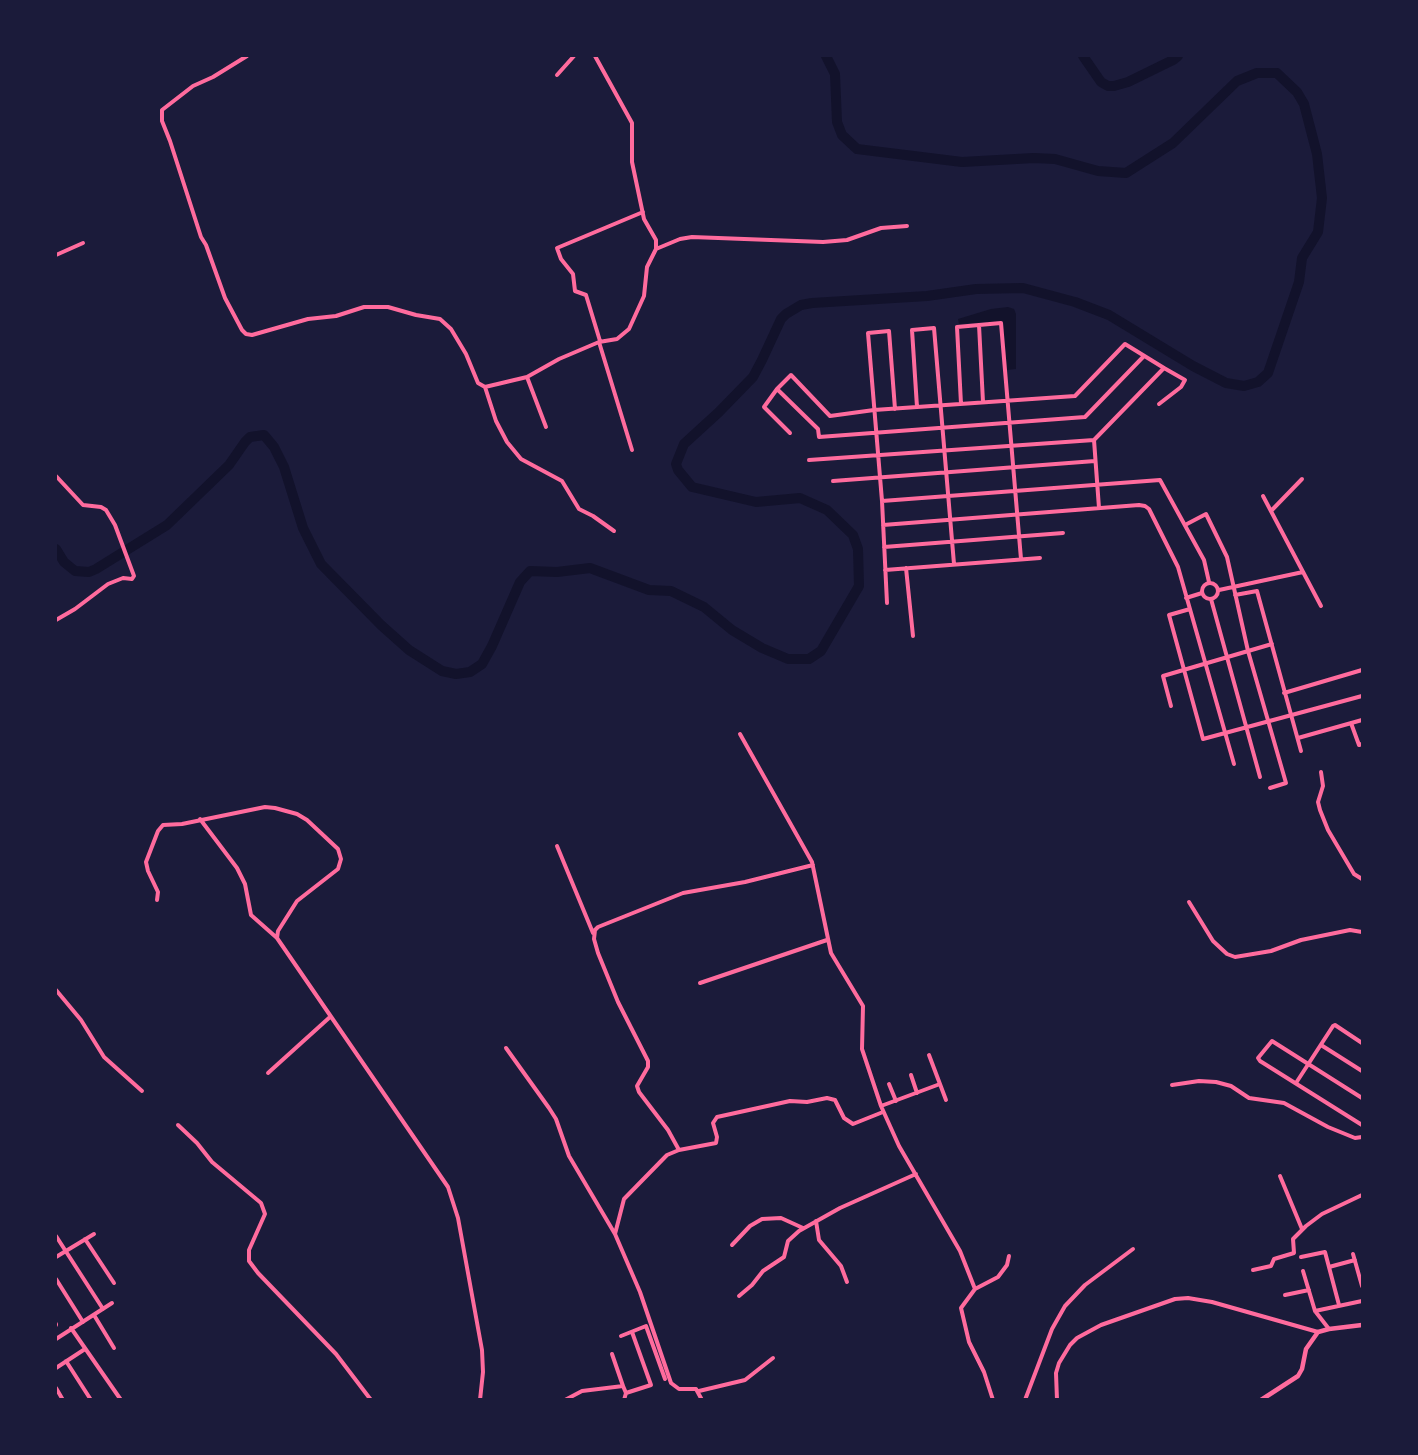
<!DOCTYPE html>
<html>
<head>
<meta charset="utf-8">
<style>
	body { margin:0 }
	#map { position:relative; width:1418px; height:1455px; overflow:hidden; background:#1b1b3a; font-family:Cabin,sans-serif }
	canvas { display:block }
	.frame { position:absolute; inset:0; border:57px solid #1b1b3a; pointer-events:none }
</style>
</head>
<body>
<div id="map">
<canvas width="1418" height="1455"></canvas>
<div class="frame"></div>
</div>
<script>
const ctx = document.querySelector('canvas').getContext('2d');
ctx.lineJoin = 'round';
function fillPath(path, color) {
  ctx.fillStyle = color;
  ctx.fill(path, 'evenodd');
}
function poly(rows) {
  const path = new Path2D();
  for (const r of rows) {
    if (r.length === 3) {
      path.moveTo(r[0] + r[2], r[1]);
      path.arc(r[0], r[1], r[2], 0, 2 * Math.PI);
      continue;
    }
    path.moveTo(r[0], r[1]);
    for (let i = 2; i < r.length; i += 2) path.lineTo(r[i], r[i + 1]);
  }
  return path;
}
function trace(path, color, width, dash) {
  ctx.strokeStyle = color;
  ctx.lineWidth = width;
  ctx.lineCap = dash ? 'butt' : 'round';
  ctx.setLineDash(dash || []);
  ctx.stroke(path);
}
fillPath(poly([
	[1008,307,1014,309,1016,314,1016,369,1007,370,1003,321,959,324,958,319,991,309]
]), '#12122b');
trace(poly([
	[1083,56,1101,82,1108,86,1114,86,1128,82,1173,60,1178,56],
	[56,549,64,562,75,571,89,572,96,569,167,525,229,465,245,442,250,437,264,435,274,447,284,467,303,528,321,564,381,625,409,650,442,671,456,674,470,672,482,664,492,646,520,582,530,571,557,572,590,568,649,590,671,591,704,607,732,630,762,648,788,659,809,659,821,651,859,586,858,549,853,535,827,510,800,498,756,502,692,487,678,470,676,464,684,444,719,412,753,377,762,360,781,319,786,314,801,305,812,303,927,296,976,289,1023,288,1075,302,1109,315,1193,366,1226,383,1244,386,1258,382,1268,373,1299,282,1302,258,1318,232,1322,198,1317,154,1304,104,1297,92,1277,73,1257,73,1237,81,1173,143,1126,173,1098,171,1055,159,1034,158,962,162,857,149,842,135,837,122,835,74,826,56]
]), '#12122b', 10);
trace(poly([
	[247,56,213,77,193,86,162,110,162,121,170,141,201,237,206,245,225,298,242,330,246,334,252,335,308,319,336,316,364,307,388,307,416,315,440,319,451,329,466,354,478,383,485,387,527,377,559,359,599,342,617,339,629,329,644,296,647,267,656,249,656,240,644,219,632,162,632,123,595,56],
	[557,75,574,56],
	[656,249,680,239,692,237,823,242,847,240,881,228,907,226],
	[56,255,83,243],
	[979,325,983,402],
	[600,341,586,295,575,291,573,274,561,259,557,248,643,212],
	[599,342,632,450],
	[1144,356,1085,417,819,437,818,429,777,389,791,375,830,416,874,410,1075,396,1125,344,1164,368],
	[527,377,546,427],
	[485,387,496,421,507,442,521,459,562,481,579,509,593,516,614,531],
	[777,389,764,407,790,433],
	[961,404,957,327,1001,323,1021,559],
	[917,407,912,330,934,328,954,564],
	[1094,440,1099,508],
	[809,460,1094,440,1164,368,1185,380,1181,387,1159,404],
	[56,476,83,505,101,507,106,510,115,525,134,576,132,579,123,578,108,584,75,609,56,620],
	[833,481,1095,461],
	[1263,496,1321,606],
	[882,501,1160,480,1204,560,1209,582],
	[1271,511,1302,479],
	[883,525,1139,505,1145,506,1149,509,1178,567,1234,764],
	[1185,525,1206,514,1227,557,1248,651,1286,783,1270,788],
	[884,547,1063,533],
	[906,568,913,636],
	[885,570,1040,558],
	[1210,591,8],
	[1219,590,1303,572],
	[1235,595,1257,591,1301,751],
	[1186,598,1202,593],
	[1211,599,1260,777],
	[887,603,882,501,868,333,889,331,895,409],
	[1190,609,1169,615,1203,739,1362,696],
	[1284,693,1362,670],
	[1171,706,1163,676,1272,644],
	[1351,723,1359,745,1362,744],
	[740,734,812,862,831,953,863,1006,862,1049,881,1106,899,1146,960,1251,975,1289],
	[1298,738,1362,720],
	[1321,772,1323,786,1318,802,1320,810,1328,830,1354,874,1362,879],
	[200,819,237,868,245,884,251,915,277,938],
	[557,846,593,933],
	[157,900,158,892,148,871,146,862,158,831,163,825,182,824,265,807,275,808,297,814,307,820,338,849,341,859,338,869,297,901,278,931,277,938,448,1187,458,1218,482,1350,483,1372,480,1400],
	[1189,902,1213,941,1227,954,1235,957,1271,951,1301,940,1350,930,1362,932],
	[700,983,827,940],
	[56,990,81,1020,104,1057,142,1091],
	[1321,1045,1362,1071],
	[506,1048,549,1108,556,1119,569,1156,615,1234,640,1292,671,1383,679,1389,696,1389,702,1400],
	[929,1055,946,1100],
	[268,1073,330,1017],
	[911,1075,917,1093],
	[1296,1083,1333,1026,1335,1025,1362,1043],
	[889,1084,896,1101],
	[1172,1085,1199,1081,1216,1082,1231,1086,1249,1098,1284,1103,1328,1127,1355,1138,1362,1137],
	[1362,1098,1272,1041,1258,1058,1260,1061,1362,1125],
	[881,1106,940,1084],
	[178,1125,197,1143,212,1162,261,1203,265,1214,249,1250,249,1261,258,1273,336,1354,371,1400],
	[679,1150,668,1130,639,1092,637,1086,648,1067,648,1061,618,1002,598,953,594,939,595,930,598,927,683,893,745,882,813,865],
	[1280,1176,1302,1229],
	[816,1221,819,1240,841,1266,847,1282],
	[615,1234,624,1199,667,1155,679,1150,716,1143,717,1137,713,1123,717,1117,790,1101,807,1102,827,1098,835,1100,844,1118,853,1124,883,1112],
	[56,1236,103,1309],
	[85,1239,114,1283],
	[732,1245,750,1226,762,1219,781,1218,803,1228],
	[1353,1254,1362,1286],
	[56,1257,94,1234],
	[1301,1257,1325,1252,1339,1305],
	[1329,1267,1355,1260],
	[1253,1270,1271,1266,1274,1259,1294,1253,1293,1239,1306,1226,1322,1214,1362,1195],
	[1303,1271,1315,1311,1329,1329],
	[56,1279,83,1322],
	[1285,1295,1309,1290],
	[739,1296,752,1285,763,1271,784,1257,788,1241,799,1231,840,1208,916,1174],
	[1315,1311,1362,1301],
	[94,1315,114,1348],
	[56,1324,56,1325],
	[71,1328,121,1400],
	[621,1336,646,1326,665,1379],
	[56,1339,112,1303],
	[612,1354,623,1386],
	[66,1361,91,1400],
	[56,1368,85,1349],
	[56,1388,63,1400],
	[699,1391,745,1380,773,1358],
	[565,1400,582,1391,623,1386,626,1393,651,1385,632,1332],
	[624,1400,626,1393],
	[993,1400,984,1372,969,1342,961,1308,975,1289,998,1277,1007,1265,1009,1256],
	[1025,1400,1052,1329,1065,1306,1085,1285,1133,1249],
	[1057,1400,1056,1373,1059,1363,1070,1345,1077,1338,1101,1325,1175,1299,1188,1298,1212,1302,1318,1332]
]), '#ff6b9d', 4);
trace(poly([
	[1261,1400,1298,1376,1302,1369,1306,1349,1318,1332,1329,1329,1362,1325]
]), '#ff6b9d', 4.5);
</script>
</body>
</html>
